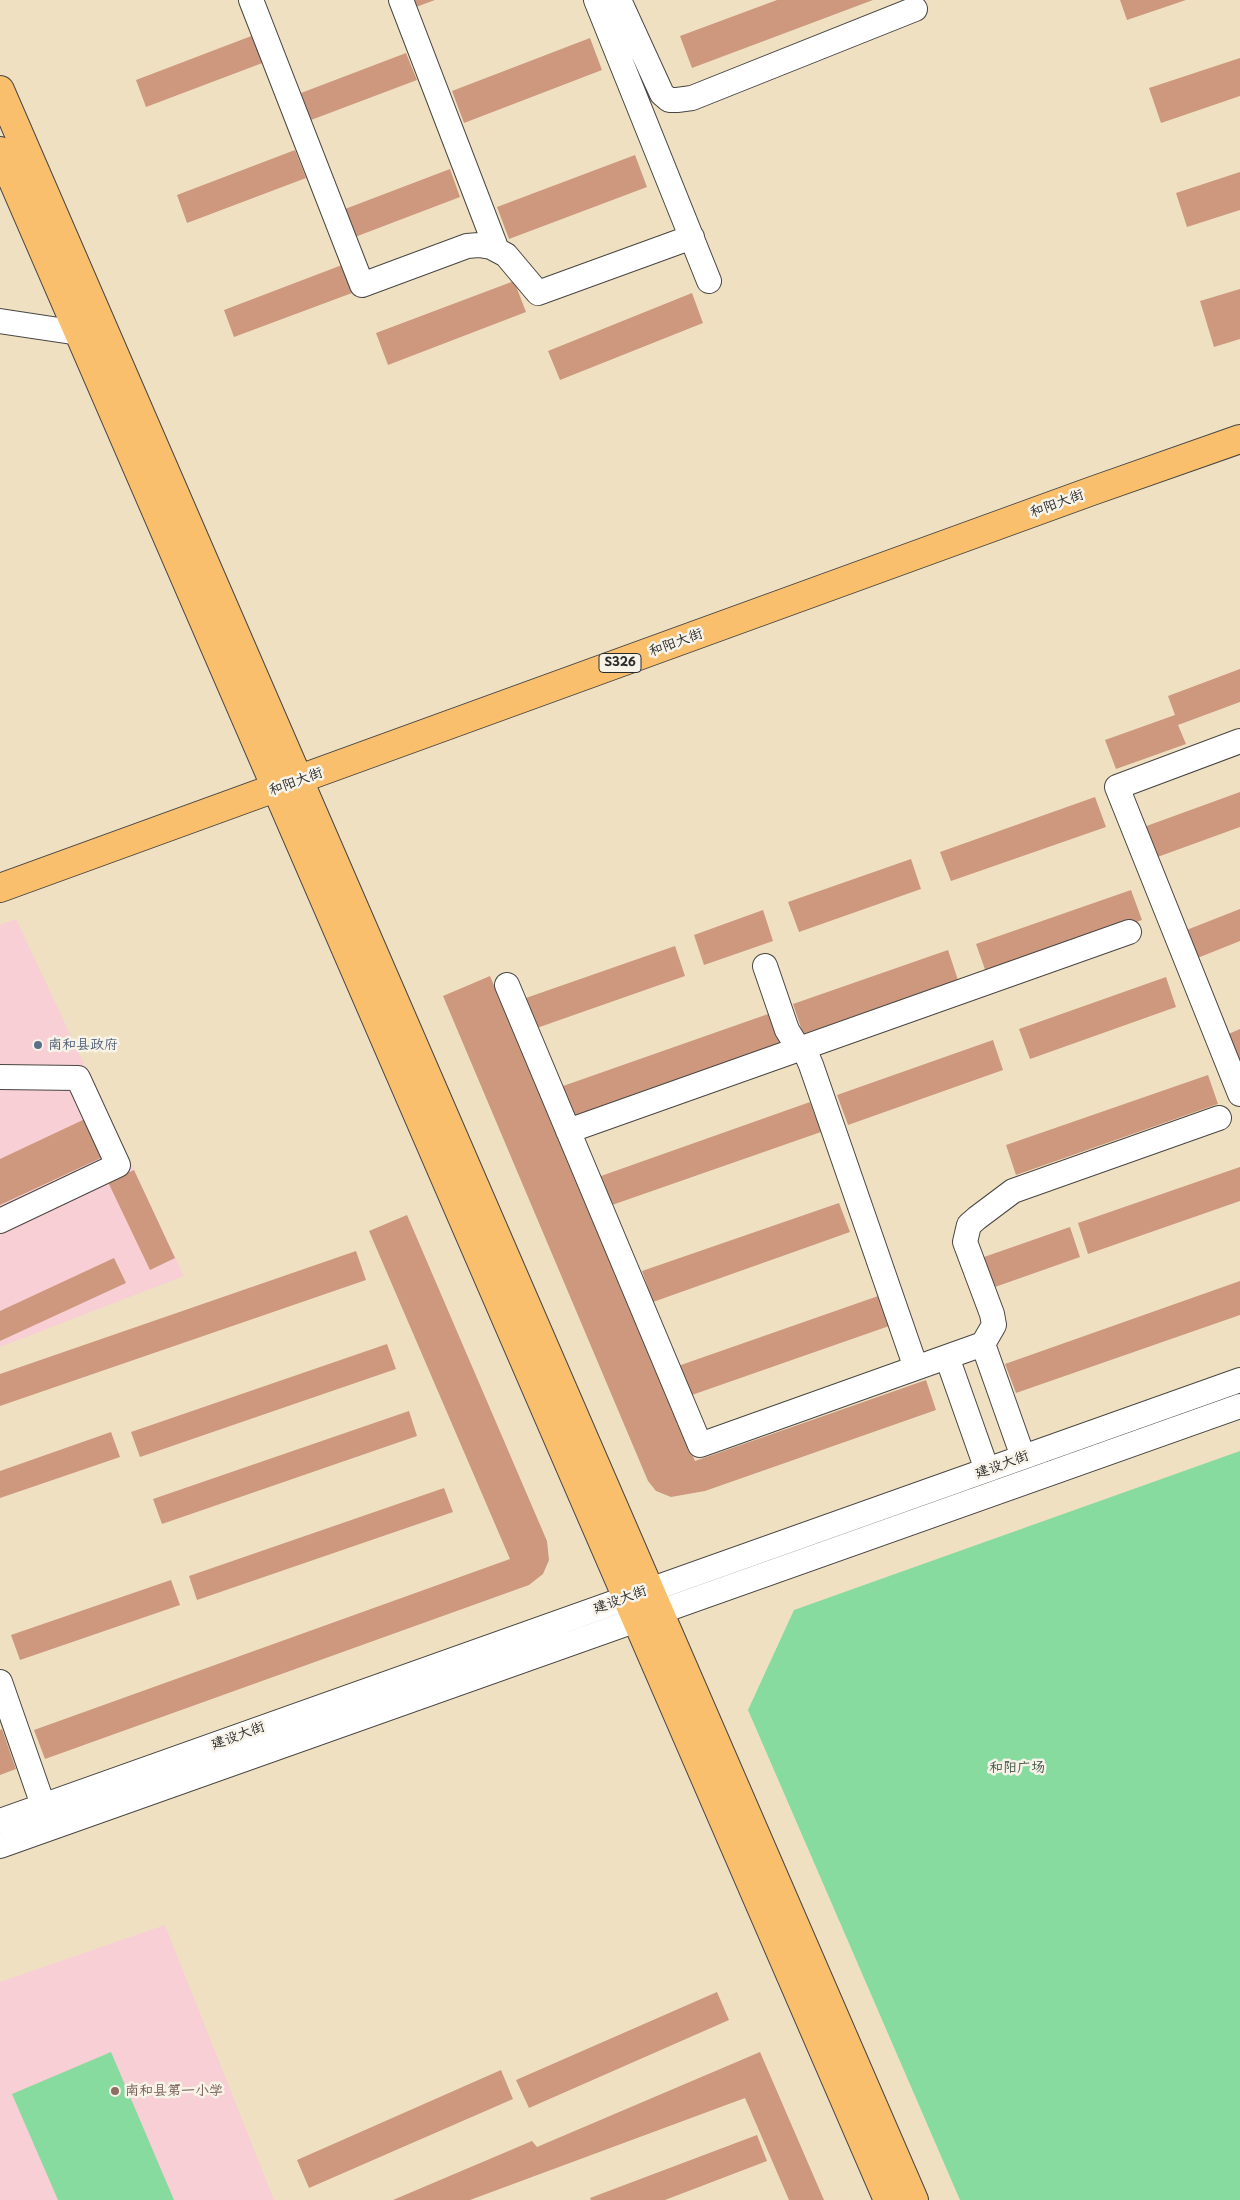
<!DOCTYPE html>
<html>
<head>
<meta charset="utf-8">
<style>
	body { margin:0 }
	canvas { display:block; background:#efe0c2 }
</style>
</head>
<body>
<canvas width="1240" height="2200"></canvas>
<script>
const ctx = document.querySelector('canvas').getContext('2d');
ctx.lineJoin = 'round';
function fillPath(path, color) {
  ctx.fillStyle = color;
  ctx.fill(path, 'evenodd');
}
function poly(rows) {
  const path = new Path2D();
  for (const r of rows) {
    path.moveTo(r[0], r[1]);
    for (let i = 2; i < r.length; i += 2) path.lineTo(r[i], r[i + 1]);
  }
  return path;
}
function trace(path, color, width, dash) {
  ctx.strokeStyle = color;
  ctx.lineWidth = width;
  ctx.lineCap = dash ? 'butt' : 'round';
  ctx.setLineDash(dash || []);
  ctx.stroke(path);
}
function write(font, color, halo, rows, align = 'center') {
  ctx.font = font + ' "Playpen Sans","LXGW WenKai TC",sans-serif';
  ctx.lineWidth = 5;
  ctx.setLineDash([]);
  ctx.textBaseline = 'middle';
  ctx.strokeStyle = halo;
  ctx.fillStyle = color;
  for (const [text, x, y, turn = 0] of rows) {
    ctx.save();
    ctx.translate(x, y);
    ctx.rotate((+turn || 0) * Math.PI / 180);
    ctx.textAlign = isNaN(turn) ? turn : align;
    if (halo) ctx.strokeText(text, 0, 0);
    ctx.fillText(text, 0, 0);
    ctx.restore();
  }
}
fillPath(poly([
	[16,919,184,1276,0,1347,0,925],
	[165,1925,274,2200,0,2200,0,1982]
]), '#f7cfd4');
fillPath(poly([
	[1240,1451,1240,2200,960,2200,748,1710,794,1610],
	[111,2052,174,2200,58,2200,12,2094]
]), '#87db9e');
fillPath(poly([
	[414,0,435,0,416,7],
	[777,0,873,0,692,68,680,36],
	[1120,0,1186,0,1127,20],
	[254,35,265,62,146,107,136,80],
	[590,38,602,70,464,123,452,91],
	[406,53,417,80,311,120,301,93],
	[1240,58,1240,96,1161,123,1149,88],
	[295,150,306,178,187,223,177,195],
	[635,155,647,187,509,239,497,207],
	[450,169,460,197,355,237,345,209],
	[1240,172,1240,210,1187,227,1176,193],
	[342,265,352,293,234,337,224,310],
	[514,281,526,312,388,365,376,333],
	[1240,289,1240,339,1214,347,1200,301],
	[692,293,703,323,560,380,548,351],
	[1240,669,1240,702,1178,725,1186,744,1116,769,1105,740,1175,715,1168,696],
	[1240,792,1240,827,1152,859,1141,828],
	[1095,797,1106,827,951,881,940,852],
	[911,859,921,889,799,932,788,902],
	[1131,890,1142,920,987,975,976,944],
	[1240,909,1240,941,1195,959,1184,931],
	[763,910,773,941,704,965,694,935],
	[675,946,685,976,534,1029,523,999],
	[948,950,958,980,803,1034,793,1004],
	[490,976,695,1461,926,1380,936,1410,705,1491,671,1497,656,1491,648,1481,443,996],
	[1166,977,1176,1007,1030,1059,1019,1029],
	[771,1013,781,1043,574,1116,563,1086],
	[1240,1029,1240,1065,1226,1035],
	[993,1040,1003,1070,848,1125,837,1095],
	[1208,1075,1218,1104,1016,1175,1006,1145],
	[810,1102,821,1132,612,1205,601,1176],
	[85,1119,103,1157,0,1205,0,1159],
	[1240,1167,1240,1201,1088,1254,1078,1223],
	[134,1170,175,1258,150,1270,108,1182],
	[839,1203,850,1232,653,1302,642,1271],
	[407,1215,547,1541,549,1560,543,1574,529,1585,45,1759,34,1730,510,1559,369,1231],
	[1070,1227,1080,1257,995,1287,984,1257],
	[356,1251,366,1280,0,1406,0,1374],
	[114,1258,126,1283,0,1341,0,1311],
	[1240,1281,1240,1315,1016,1393,1005,1364],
	[881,1295,892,1325,689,1396,678,1366],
	[387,1344,396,1369,140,1457,131,1432],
	[409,1411,417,1436,162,1524,153,1499],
	[111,1432,120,1457,0,1498,0,1471],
	[444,1488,453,1512,197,1600,189,1576],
	[171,1580,180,1605,20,1660,11,1635],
	[2,1729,16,1769,0,1775,0,1730],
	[717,1992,729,2020,529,2108,516,2080],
	[760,2052,824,2200,789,2200,745,2098,470,2200,393,2200,532,2141,537,2147],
	[501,2070,513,2099,309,2188,297,2160],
	[757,2135,767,2161,665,2200,591,2200,590,2198]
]), '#cd987e');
const minor = poly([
	[251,0,362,285,467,246,479,245,491,247,506,255,538,293,692,237],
	[401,0,497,250],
	[596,0,709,281],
	[619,0,662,94,669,100,677,100,692,98,915,9],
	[0,321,79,333],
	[1240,741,1117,787,1240,1094],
	[765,966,787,1030,795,1043,805,1051,811,1065,916,1368],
	[507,985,700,1445,983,1344,994,1325,992,1314,965,1242,969,1225,977,1218,1013,1191,1219,1118],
	[0,1077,78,1078,118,1165,0,1221],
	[568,1131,1129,932],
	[983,1344,1023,1457],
	[947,1357,987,1470],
	[0,1682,43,1805],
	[0,1821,1240,1380],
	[0,1846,1240,1406]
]);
const major = poly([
	[0,90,914,2200],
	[0,151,888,2200],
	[0,888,1092,491,1240,439]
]);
trace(minor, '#484642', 26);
trace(major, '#484642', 30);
trace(minor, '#fff', 24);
trace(major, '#f9bf6d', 28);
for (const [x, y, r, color] of [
	[38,1045,5,"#5c6f8a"],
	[115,2091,5,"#8d6e63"]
]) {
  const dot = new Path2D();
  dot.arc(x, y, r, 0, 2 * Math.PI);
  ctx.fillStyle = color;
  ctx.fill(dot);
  trace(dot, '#f7f3e8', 2);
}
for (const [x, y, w] of [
	[620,663,42]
]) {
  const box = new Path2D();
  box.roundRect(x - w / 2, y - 9.5, w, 19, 4);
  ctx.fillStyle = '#f7f3e8';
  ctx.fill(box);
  trace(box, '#2b2b2b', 1);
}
write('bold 12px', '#2b2b2b', null, [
	["S326",620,663]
]);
write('14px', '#2b2b2b', '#f7f3e8', [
	["和阳大街",1057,504,-20],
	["和阳大街",676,643,-20],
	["和阳大街",296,782,-20],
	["建设大街",1002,1465,-20],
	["建设大街",620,1600,-20],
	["建设大街",238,1736,-20]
]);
write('14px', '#4e5e75', '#f7f3e8', [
	["南和县政府",48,1045]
], 'left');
write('14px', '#425748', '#f7f3e8', [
	["和阳广场",1017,1768]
]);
write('14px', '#785e54', '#f7f3e8', [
	["南和县第一小学",125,2091]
], 'left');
</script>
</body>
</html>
